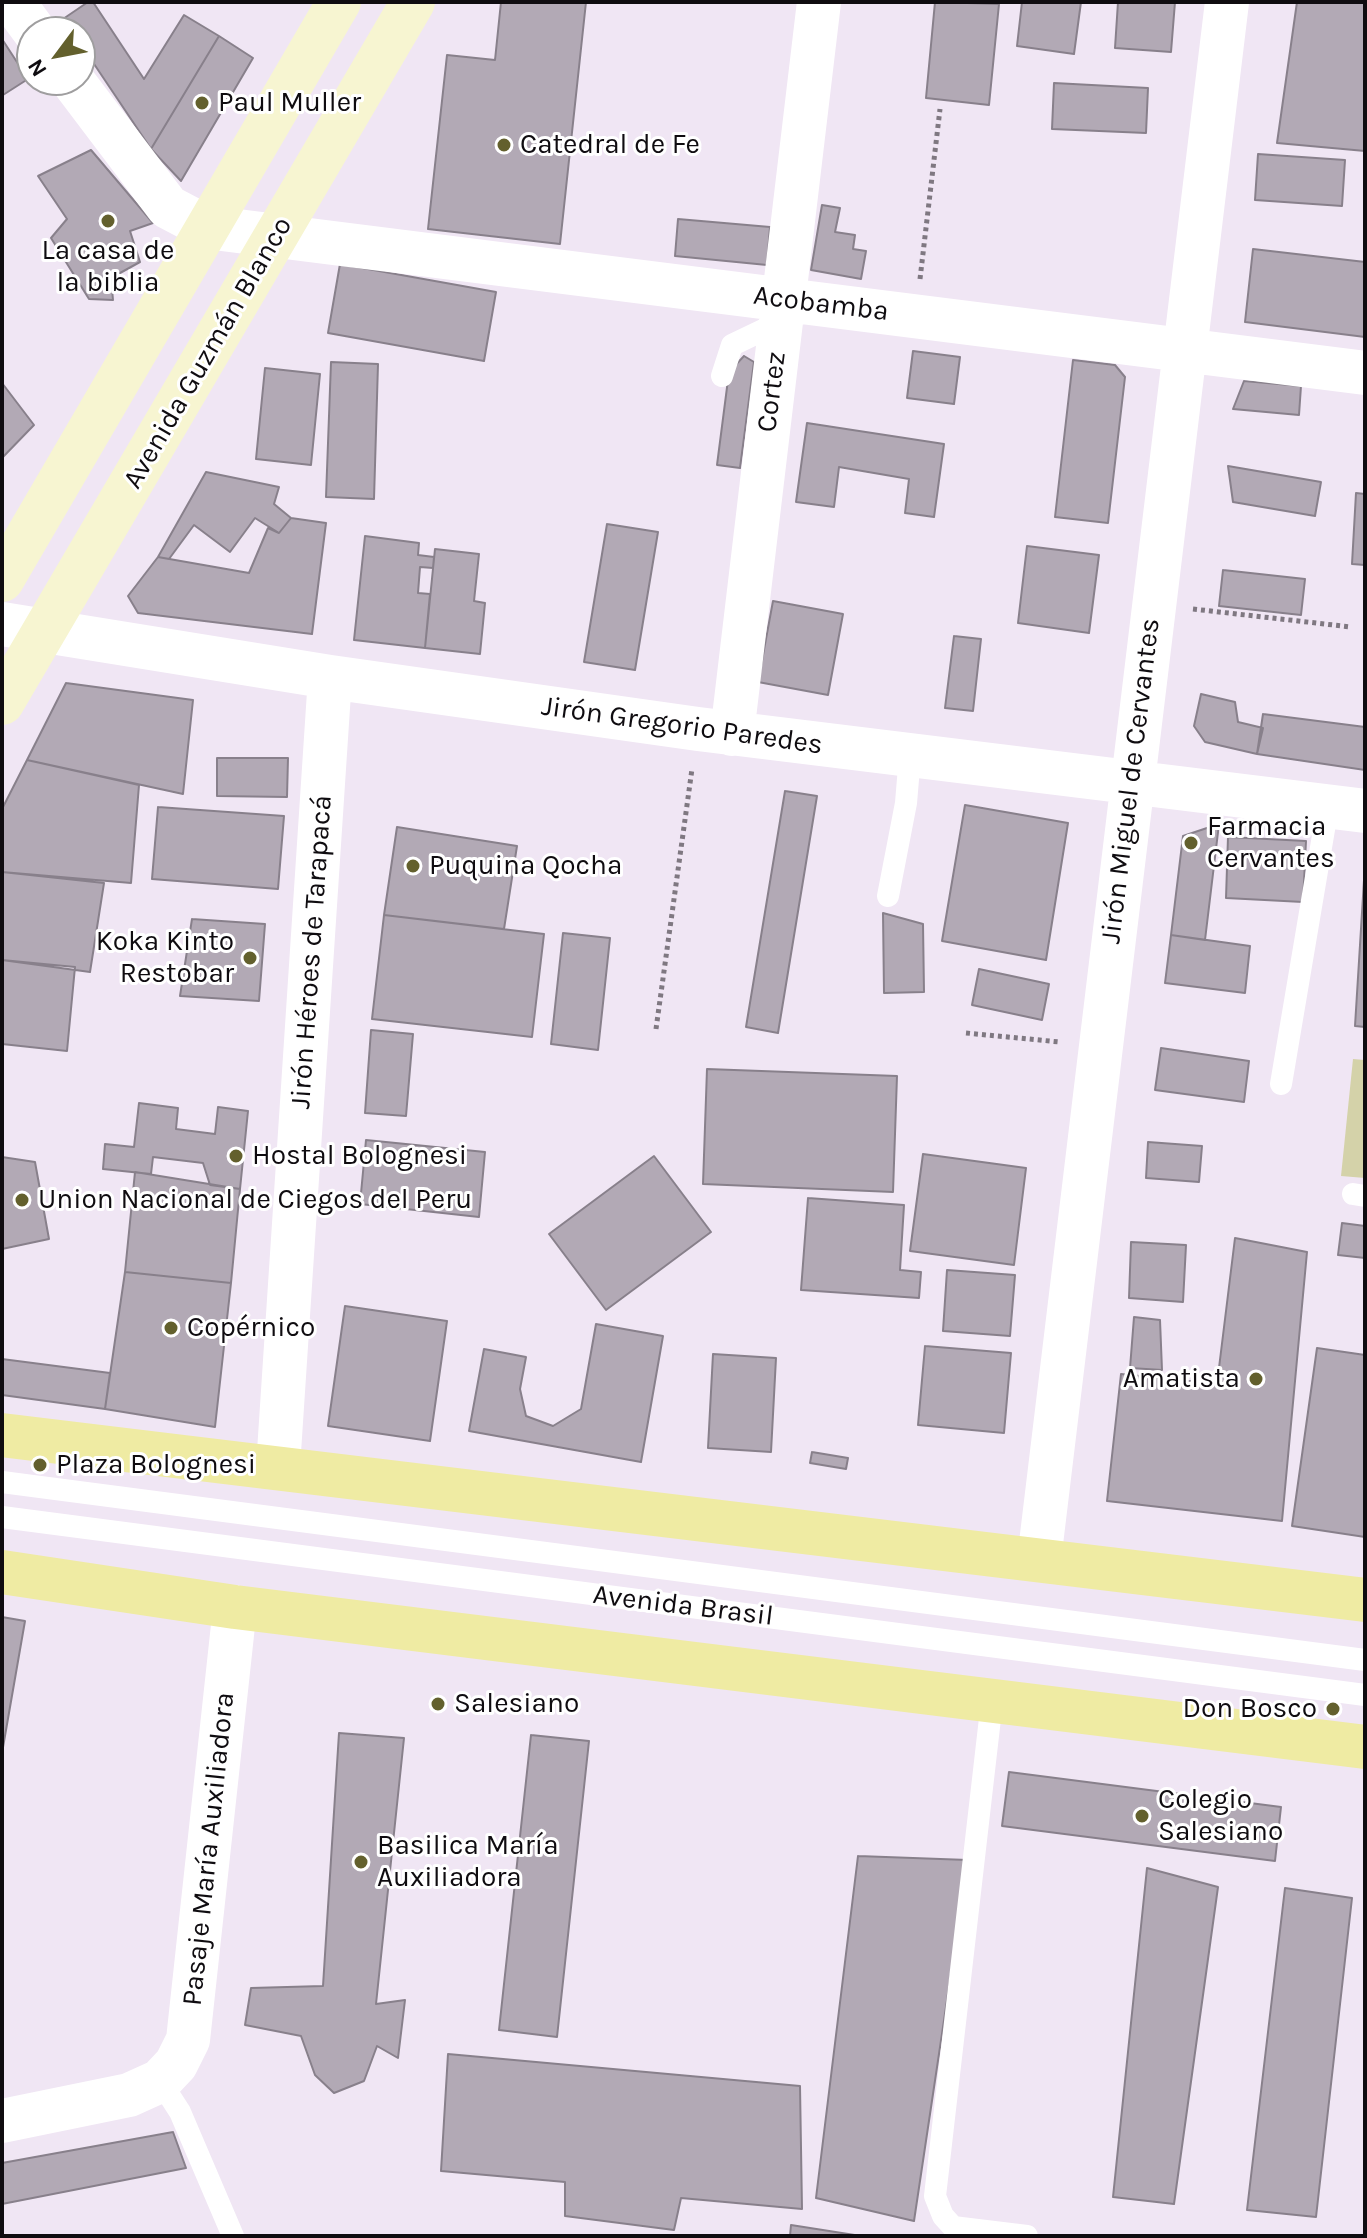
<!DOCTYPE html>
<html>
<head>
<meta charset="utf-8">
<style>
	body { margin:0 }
	#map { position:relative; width:1367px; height:2238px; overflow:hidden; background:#f0e6f4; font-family:Karla,sans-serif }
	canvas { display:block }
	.frame { position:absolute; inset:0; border:4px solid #0f0c10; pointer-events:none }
	.north { position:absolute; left:16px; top:16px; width:80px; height:80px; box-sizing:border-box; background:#fff; border:2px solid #9f9e9f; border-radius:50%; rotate:238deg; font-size:22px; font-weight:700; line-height:32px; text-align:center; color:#0f0c10 }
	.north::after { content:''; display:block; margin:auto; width:28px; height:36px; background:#63602d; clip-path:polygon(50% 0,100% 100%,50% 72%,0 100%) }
</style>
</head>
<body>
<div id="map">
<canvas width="1367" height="2238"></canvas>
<div class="frame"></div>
<div class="north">N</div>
</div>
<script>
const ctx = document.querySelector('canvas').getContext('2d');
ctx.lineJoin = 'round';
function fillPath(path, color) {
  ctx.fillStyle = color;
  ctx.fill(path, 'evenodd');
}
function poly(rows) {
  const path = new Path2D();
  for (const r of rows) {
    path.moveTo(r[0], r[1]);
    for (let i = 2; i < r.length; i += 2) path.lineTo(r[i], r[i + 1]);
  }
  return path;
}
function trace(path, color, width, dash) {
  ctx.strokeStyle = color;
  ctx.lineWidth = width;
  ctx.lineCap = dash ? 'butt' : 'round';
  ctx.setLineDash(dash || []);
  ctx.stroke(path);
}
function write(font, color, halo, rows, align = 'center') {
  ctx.font = font + ' Karla,sans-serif';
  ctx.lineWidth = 6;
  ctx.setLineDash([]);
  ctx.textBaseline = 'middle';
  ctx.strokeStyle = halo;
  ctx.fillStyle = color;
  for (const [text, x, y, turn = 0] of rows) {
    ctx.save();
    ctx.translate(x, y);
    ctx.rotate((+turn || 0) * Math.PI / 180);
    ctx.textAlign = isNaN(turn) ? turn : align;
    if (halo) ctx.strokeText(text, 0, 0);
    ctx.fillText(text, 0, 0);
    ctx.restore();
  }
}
fillPath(poly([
	[1353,1059,1365,1060,1365,1178,1341,1176]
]), '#d4d2a9');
const building = poly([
	[88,2,93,2,144,79,184,15,219,36,151,149,80,43,80,32,72,32,63,19,88,2],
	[501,2,586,2,560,244,428,229,447,55,495,60,501,2],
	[935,2,999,4,989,105,926,98,935,2],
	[1022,2,1081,2,1074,54,1017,46,1022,2],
	[1118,2,1175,2,1171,52,1115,48,1118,2],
	[1297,2,1365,2,1365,151,1277,143,1297,2],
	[219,36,253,58,181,181,151,149,219,36],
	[2,39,28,79,3,95,2,94,2,39],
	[1054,83,1148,88,1146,133,1052,129,1054,83],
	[91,150,153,223,130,231,140,262,111,278,113,300,89,299,51,238,67,219,38,176,91,150],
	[1258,154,1345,160,1342,206,1255,200,1258,154],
	[822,205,840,208,835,232,855,235,853,249,866,251,861,279,811,270,822,205],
	[678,219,770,227,767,265,675,256,678,219],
	[1253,249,1365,262,1365,337,1245,322,1253,249],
	[340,264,496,292,484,361,328,333,340,264],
	[913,351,960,357,954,404,907,398,913,351],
	[744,356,754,362,740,468,717,465,729,372,744,356],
	[1073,360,1115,365,1125,377,1108,523,1055,517,1073,360],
	[331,362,378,364,374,499,326,497,331,362],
	[265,368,320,374,311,465,256,459,265,368],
	[1244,381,1301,386,1299,415,1233,409,1244,381],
	[2,383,34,425,2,458,2,383],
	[807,423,944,444,934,517,905,513,909,479,839,467,834,507,796,502,807,423],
	[1228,466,1321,482,1315,516,1233,502,1228,466],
	[206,472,279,487,274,504,291,518,279,533,255,518,230,552,194,525,169,559,158,557,206,472],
	[1356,493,1365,494,1365,565,1352,564,1356,493],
	[291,518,326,523,312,634,138,613,128,596,158,557,249,573,268,528,279,533,291,518],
	[607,524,658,532,635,670,584,662,607,524],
	[365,536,419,543,418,555,434,557,433,568,420,567,418,593,430,594,425,648,354,640,365,536],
	[1027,546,1099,555,1089,633,1018,623,1027,546],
	[435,549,479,554,474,601,485,603,480,654,425,648,435,549],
	[1223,570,1305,579,1301,615,1219,606,1223,570],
	[773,601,843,614,828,695,758,682,773,601],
	[954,636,981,639,973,711,945,708,954,636],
	[66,683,193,700,183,794,27,760,66,683],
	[1201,694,1235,702,1238,722,1263,728,1257,754,1205,742,1194,726,1201,694],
	[1263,714,1365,727,1365,770,1257,754,1263,714],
	[217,758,288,758,287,797,217,796,217,758],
	[27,760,139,785,131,883,2,872,2,809,27,760],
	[785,791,817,796,778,1033,746,1027,785,791],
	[965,805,1068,823,1046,960,942,941,965,805],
	[158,807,284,816,278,889,152,879,158,807],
	[1219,824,1205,940,1171,935,1183,836,1219,824],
	[397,827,517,846,504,929,384,915,397,827],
	[1228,837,1306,841,1303,902,1226,898,1228,837],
	[2,872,104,883,90,972,2,960,2,872],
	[1364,880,1365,880,1365,1027,1355,1026,1364,880],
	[883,913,923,924,924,992,884,993,883,913],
	[384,915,544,934,532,1037,372,1019,384,915],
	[192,919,265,924,259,1001,180,996,192,919],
	[563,933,610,938,598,1050,551,1044,563,933],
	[1171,935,1250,946,1245,993,1165,983,1171,935],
	[2,960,75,967,67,1051,2,1044,2,960],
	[979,969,1049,984,1042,1020,972,1005,979,969],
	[371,1030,413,1034,406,1116,365,1113,371,1030],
	[1161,1048,1249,1061,1244,1102,1155,1090,1161,1048],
	[707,1069,897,1076,893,1192,703,1184,707,1069],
	[139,1103,178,1108,176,1129,215,1134,218,1107,248,1111,240,1189,210,1185,203,1163,153,1157,151,1174,103,1169,105,1144,134,1147,139,1103],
	[366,1140,485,1152,479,1217,360,1204,366,1140],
	[1148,1142,1202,1146,1199,1182,1146,1178,1148,1142],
	[923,1154,1026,1168,1014,1265,910,1251,923,1154],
	[654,1156,711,1232,606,1310,549,1234,654,1156],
	[2,1157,35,1162,49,1239,2,1249,2,1157],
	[135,1172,240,1189,231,1283,125,1272,135,1172],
	[808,1198,904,1205,900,1270,921,1272,919,1298,801,1290,808,1198],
	[1342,1223,1365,1226,1365,1258,1338,1255,1342,1223],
	[1235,1238,1307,1252,1282,1521,1107,1501,1121,1374,1217,1384,1235,1238],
	[1131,1242,1186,1245,1183,1302,1129,1298,1131,1242],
	[947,1270,1015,1275,1010,1336,943,1331,947,1270],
	[125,1272,231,1283,215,1427,105,1409,125,1272],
	[345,1306,447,1321,430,1441,328,1426,345,1306],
	[1134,1317,1160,1320,1162,1370,1130,1368,1134,1317],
	[596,1324,663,1336,641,1462,469,1431,484,1349,526,1357,520,1389,526,1416,553,1426,581,1409,596,1324],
	[925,1346,1011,1353,1004,1433,918,1425,925,1346],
	[1317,1348,1365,1355,1365,1537,1292,1526,1317,1348],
	[713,1354,776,1358,771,1452,708,1448,713,1354],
	[2,1359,110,1373,105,1409,2,1395,2,1359],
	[812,1452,848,1458,846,1469,810,1463,812,1452],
	[2,1617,25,1621,2,1753,2,1617],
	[339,1733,404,1738,376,2004,405,2000,398,2058,377,2046,364,2081,334,2093,315,2075,301,2036,245,2025,251,1988,323,1986,339,1733],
	[531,1735,589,1741,557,2037,499,2030,531,1735],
	[1009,1772,1281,1807,1275,1861,1002,1826,1009,1772],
	[858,1856,968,1860,914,2221,816,2198,858,1856],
	[1147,1868,1218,1887,1174,2204,1113,2197,1147,1868],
	[1285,1888,1352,1898,1316,2217,1247,2210,1285,1888],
	[448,2054,800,2086,802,2209,681,2198,674,2230,565,2216,565,2182,441,2171,448,2054],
	[173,2132,186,2168,2,2204,2,2163,173,2132],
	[791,2225,861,2236,790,2236,791,2225]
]);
fillPath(building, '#b2a9b5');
trace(building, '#88808b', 2);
trace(poly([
	[920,279,940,109],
	[1193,609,1351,627],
	[656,1029,692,769],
	[966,1033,1060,1042]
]), '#7f7881', 5, [4, 4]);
trace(poly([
	[722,376,732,345,780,322],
	[888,896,906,803,910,755],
	[1281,1084,1328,806],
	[1353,1194,1365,1196],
	[2,1482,1365,1660],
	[2,1517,1365,1695],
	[992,1701,935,2196,943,2216,953,2227,1027,2236],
	[160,2081,180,2112,233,2236]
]), '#fff', 22);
trace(poly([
	[13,2,35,32],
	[72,80,168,207,206,227,1365,373],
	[2,624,330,677,698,729,1365,811],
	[732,734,819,2],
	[278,1467,330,677],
	[1039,1560,1227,2],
	[2,2121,129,2095,160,2081,176,2064,188,2040,235,1607]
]), '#fff', 44);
trace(poly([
	[2,580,339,2],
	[2,703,413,2]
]), '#f7f5d1', 44);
trace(poly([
	[2,1435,1365,1600],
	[2,1572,235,1607,1365,1747]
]), '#efeba3', 44);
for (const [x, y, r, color] of [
	[202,103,8,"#63602d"],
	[504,145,8,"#63602d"],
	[108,221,8,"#63602d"],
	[1191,843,8,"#63602d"],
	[413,866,8,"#63602d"],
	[250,958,8,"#63602d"],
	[236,1156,8,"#63602d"],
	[22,1200,8,"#63602d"],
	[171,1328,8,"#63602d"],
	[1256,1379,8,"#63602d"],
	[40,1465,8,"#63602d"],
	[438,1704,8,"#63602d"],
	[1333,1709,8,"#63602d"],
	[1142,1816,8,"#63602d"],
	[361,1862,8,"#63602d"]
]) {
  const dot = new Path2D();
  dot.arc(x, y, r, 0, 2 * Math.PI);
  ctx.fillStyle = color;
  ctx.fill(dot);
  trace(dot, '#fff', 3);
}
write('28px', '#0f0c10', '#fff', [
	["Paul Muller",218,103],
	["Catedral de Fe",520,145],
	["La casa de",108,251,"center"],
	["la biblia",108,283,"center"],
	["Farmacia",1207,827],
	["Cervantes",1207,859],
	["Puquina Qocha",429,866],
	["Koka Kinto",234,942,"right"],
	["Restobar",234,974,"right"],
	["Hostal Bolognesi",252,1156],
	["Union Nacional de Ciegos del Peru",38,1200],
	["Copérnico",187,1328],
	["Amatista",1240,1379,"right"],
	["Plaza Bolognesi",56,1465],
	["Salesiano",454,1704],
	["Don Bosco",1317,1709,"right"],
	["Colegio",1158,1800],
	["Salesiano",1158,1832],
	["Basilica María",377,1846],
	["Auxiliadora",377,1878]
], 'left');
write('28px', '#0f0c10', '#fff', [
	["Acobamba",821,304,7],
	["Avenida Guzmán Blanco",208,353,-60],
	["Cortez",772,392,-83],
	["Jirón Gregorio Paredes",682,726,8],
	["Jirón Miguel de Cervantes",1131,781,-83],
	["Jirón Héroes de Tarapacá",312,952,-86],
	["Avenida Brasil",683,1606,7],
	["Pasaje María Auxiliadora",209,1849,-84]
]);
</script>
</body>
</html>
